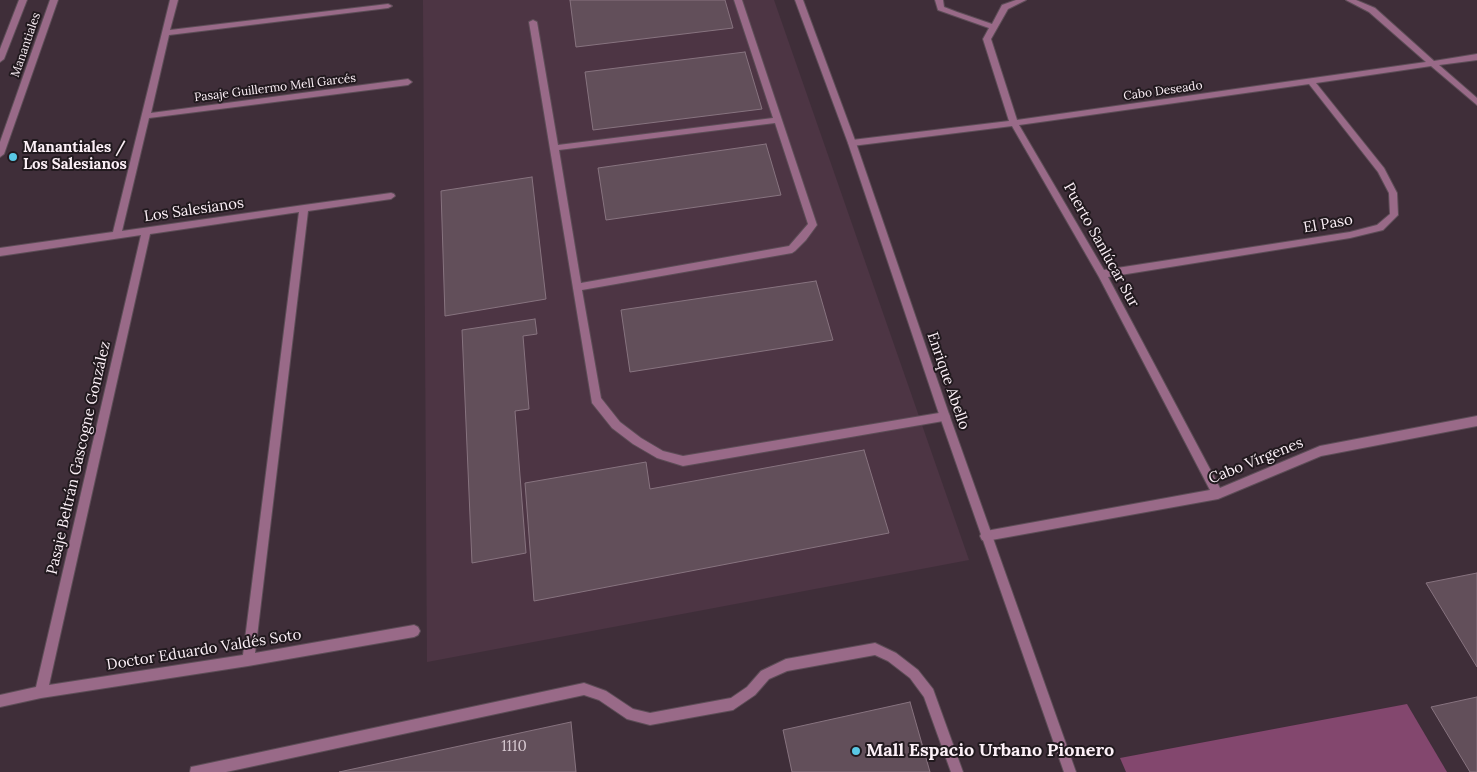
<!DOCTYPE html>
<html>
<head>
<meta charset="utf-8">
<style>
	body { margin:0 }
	canvas { display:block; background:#3f2e39 }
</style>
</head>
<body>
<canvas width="1477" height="772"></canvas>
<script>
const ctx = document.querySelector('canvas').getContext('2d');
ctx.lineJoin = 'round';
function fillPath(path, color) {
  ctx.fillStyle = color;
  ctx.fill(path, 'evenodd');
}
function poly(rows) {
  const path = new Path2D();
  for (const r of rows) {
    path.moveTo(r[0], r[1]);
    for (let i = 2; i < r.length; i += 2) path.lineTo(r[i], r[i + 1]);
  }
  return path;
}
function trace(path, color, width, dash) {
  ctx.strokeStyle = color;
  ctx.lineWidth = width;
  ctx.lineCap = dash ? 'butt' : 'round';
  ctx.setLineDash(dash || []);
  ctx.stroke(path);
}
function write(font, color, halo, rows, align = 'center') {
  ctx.font = font + ' Lora,serif';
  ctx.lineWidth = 4;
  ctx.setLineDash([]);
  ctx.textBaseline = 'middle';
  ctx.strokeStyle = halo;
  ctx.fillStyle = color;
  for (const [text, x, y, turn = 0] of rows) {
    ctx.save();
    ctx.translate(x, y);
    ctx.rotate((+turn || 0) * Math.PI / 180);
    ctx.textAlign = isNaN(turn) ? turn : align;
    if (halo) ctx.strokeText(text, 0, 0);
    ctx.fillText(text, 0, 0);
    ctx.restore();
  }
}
fillPath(poly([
	[423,0,774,0,969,560,427,662]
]), '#4d3544');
fillPath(poly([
	[1407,704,1447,772,1126,772,1120,758]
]), '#83476e');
const building = poly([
	[570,0,725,0,733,28,576,47,570,0],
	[745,52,762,109,593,130,585,72,745,52],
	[766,144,781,195,606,220,598,168,766,144],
	[532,177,546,299,445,316,441,191,532,177],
	[816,281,833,340,630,372,621,310,816,281],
	[535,319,537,334,523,336,529,409,515,411,526,553,472,563,462,330,535,319],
	[864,450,889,533,534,601,525,483,646,462,650,489,864,450],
	[1477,573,1477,667,1426,583,1477,573],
	[1477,697,1477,772,1470,772,1431,707,1477,697],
	[910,702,930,772,792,772,783,730,910,702],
	[571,722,576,772,339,772,571,722]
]);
fillPath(building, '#624f5a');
trace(building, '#87737f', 1);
const service = poly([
	[734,0,742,0,817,225,806,240,795,251,792,253,582,290,601,398,620,422,641,438,663,451,683,456,945,412,949,414,950,417,949,420,683,466,657,458,633,444,612,428,592,403,529,22,533,20,537,22,558,145,773,118,734,0],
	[775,123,808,224,789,246,581,283,559,150,775,123],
	[875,643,896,653,918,670,933,689,963,772,951,772,924,697,910,678,888,661,875,655,787,671,769,679,755,695,733,710,650,725,627,719,599,700,584,695,226,772,190,772,191,767,196,766,584,683,606,691,633,709,650,713,731,698,747,687,761,671,786,659,875,643]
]);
const minor = poly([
	[170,0,178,0,170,30,388,4,392,6,388,8,169,35,151,113,408,79,412,82,408,85,149,118,122,231,304,205,391,193,394,194,395,196,391,199,308,211,255,653,414,625,418,627,420,631,418,635,414,637,248,666,41,698,0,707,0,695,36,687,141,235,0,256,0,248,113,232,170,0],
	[299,212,243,655,49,685,150,234,299,212],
	[935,0,943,0,944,7,957,12,992,24,1002,5,1016,0,1026,0,1008,9,991,39,1017,120,1426,62,1369,12,1346,0,1356,0,1375,8,1434,61,1477,54,1477,60,1439,65,1477,98,1477,105,1431,66,1316,83,1384,168,1397,193,1398,215,1383,230,1350,238,1108,277,1220,488,1320,446,1477,416,1477,426,1321,456,1218,499,986,541,982,540,980,536,982,532,986,531,1210,490,1099,277,1012,126,852,146,848,143,852,140,1009,121,983,39,989,28,938,10,935,0],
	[1309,84,1378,172,1389,193,1390,214,1377,225,1350,232,1104,270,1019,125,1309,84]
]);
const tertiary = poly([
	[19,0,27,0,4,59,0,62,0,49,19,0],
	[50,0,58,0,4,154,0,157,0,142,50,0],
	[795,0,803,0,856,143,950,417,1076,772,1064,772,940,417,848,143,795,0]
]);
trace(service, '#5d4d57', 2);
trace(minor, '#5d4d57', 2);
trace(tertiary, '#5d4d57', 2);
fillPath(service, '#996a88');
fillPath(minor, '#996a88');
fillPath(tertiary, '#996a88');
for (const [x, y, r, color] of [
	[13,157,5,"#59c8e5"],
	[856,751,5,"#59c8e5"]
]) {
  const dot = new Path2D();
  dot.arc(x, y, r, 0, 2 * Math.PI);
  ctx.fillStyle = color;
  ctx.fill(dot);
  trace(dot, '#21191e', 2);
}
write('12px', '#fcf0f7', '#21191e', [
	["Manantiales",26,45,-71],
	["Pasaje Guillermo Mell Garcés",275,88,-7],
	["Cabo Deseado",1163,91,-8]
]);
write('bold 15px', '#fcf0f7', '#21191e', [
	["Manantiales /",23,148],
	["Los Salesianos",23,165]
], 'left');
write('15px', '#fcf0f7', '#21191e', [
	["Los Salesianos",194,210,-8],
	["El Paso",1328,224,-10],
	["Puerto Sanlúcar Sur",1101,245,61],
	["Enrique Abello",948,381,71],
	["Pasaje Beltrán Gascogne González",79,458,-77],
	["Cabo Vírgenes",1256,461,-22],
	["Doctor Eduardo Valdés Soto",204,650,-9]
]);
write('15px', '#d6c8d0', null, [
	["1110",514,747]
]);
write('bold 18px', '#fcf0f7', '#21191e', [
	["Mall Espacio Urbano Pionero",866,751]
], 'left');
</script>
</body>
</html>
